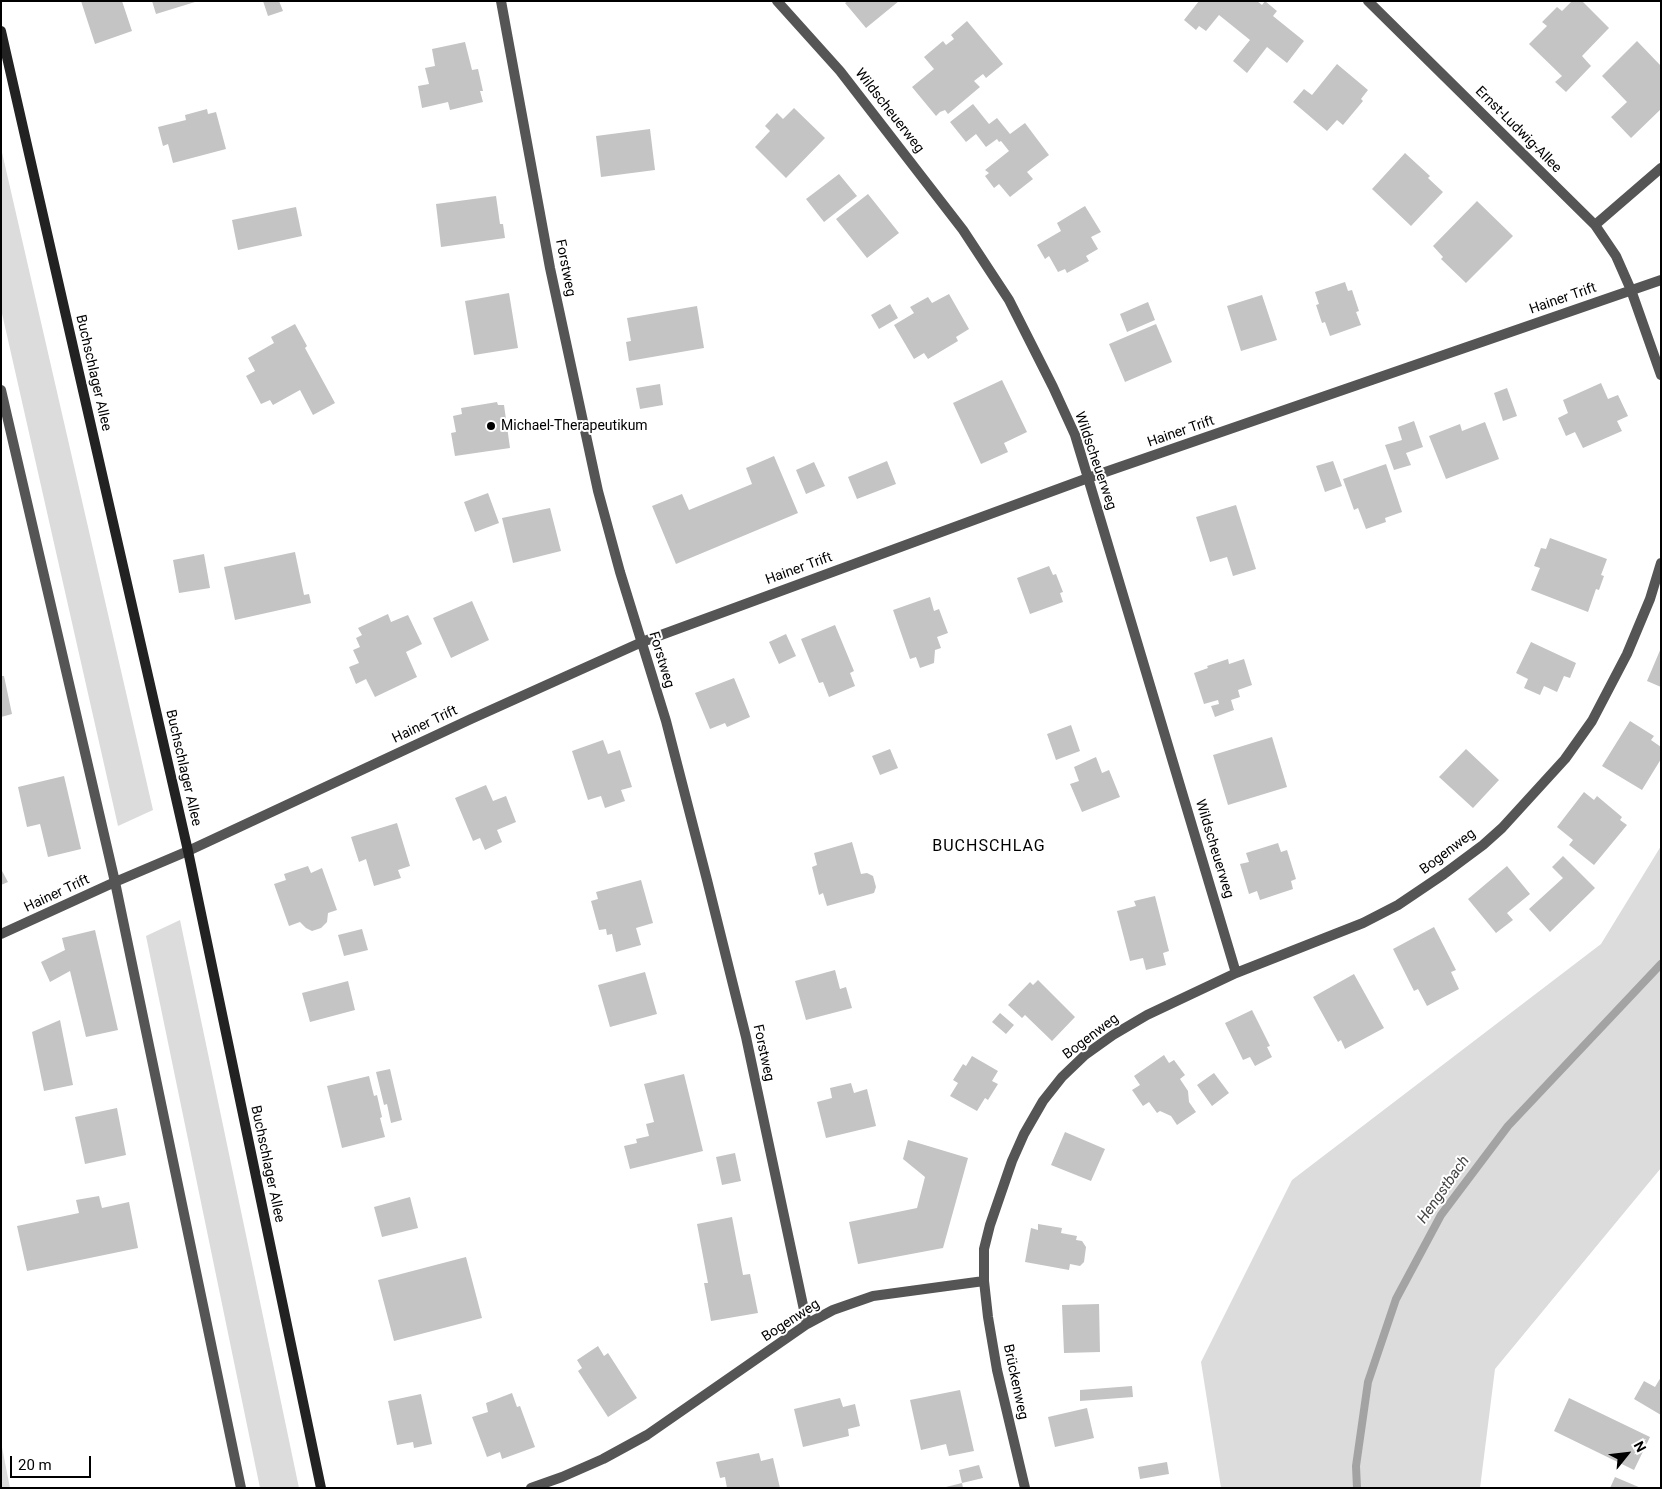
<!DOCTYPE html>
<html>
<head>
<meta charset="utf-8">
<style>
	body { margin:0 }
	#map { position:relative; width:1662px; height:1489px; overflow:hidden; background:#fff; font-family:Roboto,sans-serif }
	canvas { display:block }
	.frame { position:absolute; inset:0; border:2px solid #000; pointer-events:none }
	.north { position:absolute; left:1602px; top:1429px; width:50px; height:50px; -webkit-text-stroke:4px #fff; paint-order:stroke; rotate:61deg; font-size:14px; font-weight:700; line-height:20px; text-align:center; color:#000 }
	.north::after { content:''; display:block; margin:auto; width:18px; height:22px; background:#000; clip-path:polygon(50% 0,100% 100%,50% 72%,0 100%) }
	.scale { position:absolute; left:10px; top:1456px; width:81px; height:22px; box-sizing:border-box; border:2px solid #000; border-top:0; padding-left:6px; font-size:15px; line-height:18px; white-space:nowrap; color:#000; -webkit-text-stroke:4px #fff; paint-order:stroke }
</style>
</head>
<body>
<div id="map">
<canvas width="1662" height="1489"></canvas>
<div class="frame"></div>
<div class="north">N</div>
<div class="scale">20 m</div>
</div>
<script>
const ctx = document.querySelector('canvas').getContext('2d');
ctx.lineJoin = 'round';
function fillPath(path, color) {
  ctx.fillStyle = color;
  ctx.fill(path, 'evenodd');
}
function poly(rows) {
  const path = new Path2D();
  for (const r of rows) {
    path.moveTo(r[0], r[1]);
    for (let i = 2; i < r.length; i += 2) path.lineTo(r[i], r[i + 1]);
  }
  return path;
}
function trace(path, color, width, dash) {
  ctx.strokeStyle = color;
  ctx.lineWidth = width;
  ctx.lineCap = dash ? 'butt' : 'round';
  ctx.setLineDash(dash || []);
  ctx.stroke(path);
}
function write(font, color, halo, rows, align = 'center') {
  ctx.font = font + ' Roboto,sans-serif';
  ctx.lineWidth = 4;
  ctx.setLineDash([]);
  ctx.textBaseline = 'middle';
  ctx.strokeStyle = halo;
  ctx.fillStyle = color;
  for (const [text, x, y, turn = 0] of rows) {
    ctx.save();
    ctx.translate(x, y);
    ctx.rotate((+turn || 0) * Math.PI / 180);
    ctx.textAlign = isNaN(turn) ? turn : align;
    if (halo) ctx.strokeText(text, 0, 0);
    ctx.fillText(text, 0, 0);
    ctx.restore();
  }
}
fillPath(poly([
	[1,148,153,810,118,826,1,309],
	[1661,846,1661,1168,1495,1369,1480,1488,1221,1488,1201,1362,1292,1180,1601,944],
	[180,920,299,1488,260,1488,146,936],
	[1,1442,10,1488,1,1488]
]), '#dcdcdc');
trace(poly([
	[1357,1488,1356,1466,1368,1382,1396,1299,1441,1215,1508,1126,1661,964]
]), '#a3a3a3', 8);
fillPath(poly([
	[81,1,122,1,132,31,95,44],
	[152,1,195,1,195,2,156,14],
	[263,1,279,1,283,11,268,16],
	[848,1,899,1,866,28,845,3],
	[1199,1,1257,1,1262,5,1265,1,1277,11,1273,16,1304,41,1287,63,1267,47,1247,73,1233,61,1250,40,1219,15,1206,31,1199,26,1196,30,1184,20],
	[1572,1,1582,1,1609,28,1582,56,1591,66,1566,92,1555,82,1562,76,1529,44,1547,26,1542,22,1557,7,1562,11],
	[967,21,1003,64,986,78,983,74,974,81,980,87,948,114,945,110,940,112,936,116,912,87,934,69,924,57,943,41,946,45,954,39,951,35],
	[1637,41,1661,66,1661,109,1631,138,1611,117,1627,102,1602,76],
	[465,42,472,70,478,69,483,91,480,91,483,102,450,110,448,102,422,108,418,86,429,84,425,68,435,66,432,49],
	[1337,64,1368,90,1361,99,1363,101,1343,125,1337,120,1327,131,1293,102,1304,89,1312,95],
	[973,104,989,124,997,118,1010,134,1025,123,1049,155,1027,172,1033,179,1010,197,999,184,994,188,985,176,989,173,985,170,1009,151,1001,141,999,142,997,139,986,147,976,134,966,142,950,122],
	[794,108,825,138,786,178,755,147,770,131,765,126,777,113,783,119],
	[207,109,208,114,216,112,226,149,173,163,168,144,163,146,158,127,186,120,185,115],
	[650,129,655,170,601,177,596,136],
	[1405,153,1430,176,1428,178,1443,192,1411,226,1372,189],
	[839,174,857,196,824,222,806,199],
	[868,194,899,233,867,258,836,219],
	[496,196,500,224,503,224,505,238,441,247,436,204],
	[1477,201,1513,236,1466,283,1441,259,1443,257,1433,246],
	[1085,206,1101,232,1091,237,1098,249,1086,256,1089,261,1067,273,1065,269,1058,272,1049,256,1045,259,1037,245,1061,231,1057,223],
	[296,207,302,236,238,250,232,220],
	[1345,282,1348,291,1352,290,1359,311,1356,312,1361,325,1330,336,1325,322,1322,323,1316,305,1319,304,1315,292],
	[509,293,518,348,474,355,465,301],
	[949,294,969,329,956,337,958,341,928,359,924,353,914,359,894,325,914,313,910,307,928,297,932,303],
	[1262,295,1277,340,1241,351,1227,306],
	[1148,302,1155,320,1127,332,1120,314],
	[890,304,898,318,879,329,871,315],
	[697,306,704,348,629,361,626,342,631,341,627,318],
	[295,324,307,346,305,348,335,403,313,415,300,390,273,405,270,400,261,404,246,376,255,371,248,358,274,343,271,337],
	[1156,324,1172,362,1125,382,1109,344],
	[1002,380,1027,432,1004,443,1008,452,981,464,953,403],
	[1601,383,1608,399,1618,395,1628,416,1617,421,1622,431,1583,448,1575,432,1566,436,1558,418,1568,413,1563,400],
	[660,384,663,405,640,409,636,388],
	[1507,388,1517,416,1503,421,1494,393],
	[497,402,498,405,504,405,510,448,455,456,451,433,456,432,453,416,462,414,461,408],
	[1414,421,1423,447,1406,453,1411,465,1394,470,1385,445,1402,440,1398,427],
	[1485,422,1499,459,1446,479,1429,436,1460,424,1462,431],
	[774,456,798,513,676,564,652,506,682,494,689,510,752,484,746,468],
	[887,461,896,484,857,499,848,477],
	[1333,461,1342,486,1325,492,1316,466],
	[814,462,825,486,806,494,796,470],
	[1386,464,1402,512,1385,518,1386,522,1366,529,1358,508,1354,510,1343,479],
	[488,493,499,523,475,532,464,502],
	[1236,505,1256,569,1233,576,1227,557,1210,562,1196,517],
	[550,508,561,551,513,563,502,518],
	[1550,538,1607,559,1601,575,1604,576,1599,590,1596,589,1588,612,1531,590,1540,568,1534,566,1541,548,1546,549],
	[295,552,304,595,309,594,311,603,235,620,224,567],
	[204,554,210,588,179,593,173,560],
	[1049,566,1053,575,1056,574,1063,592,1060,593,1063,602,1030,614,1017,578],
	[930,597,934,611,939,609,948,633,937,637,941,648,935,650,934,663,920,668,916,657,910,659,893,610],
	[472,601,489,640,451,658,433,618],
	[388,614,391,622,408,615,422,644,406,652,417,677,375,697,366,679,356,684,349,667,359,663,353,650,360,647,356,638,362,635,358,628],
	[835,625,854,671,850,673,855,686,829,697,823,682,819,683,801,639],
	[786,634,796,656,779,664,769,642],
	[1531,642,1576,663,1570,678,1564,676,1557,692,1544,686,1540,695,1524,688,1528,679,1516,673],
	[1661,648,1661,687,1647,681],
	[1228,659,1229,664,1244,659,1252,685,1238,690,1240,697,1231,700,1234,710,1215,717,1211,706,1219,704,1218,700,1204,704,1194,673,1208,668,1207,666],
	[1,676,4,676,12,714,1,717],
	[734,678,750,717,727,727,725,723,710,729,695,693],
	[1630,721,1654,736,1651,740,1661,747,1661,759,1642,790,1602,766],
	[1071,725,1080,751,1056,760,1047,734],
	[1272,737,1287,787,1228,805,1213,755],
	[603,740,608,754,620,750,632,787,621,790,625,801,605,808,601,796,588,800,572,751],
	[890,749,898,768,880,775,872,756],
	[1466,749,1499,780,1473,808,1439,777],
	[1096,757,1102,773,1109,770,1120,797,1082,812,1070,784,1079,781,1074,767],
	[64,776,81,849,48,857,40,824,27,827,18,787],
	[486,785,493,801,506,796,516,822,497,830,502,842,485,850,480,838,473,841,455,798],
	[1584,792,1594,800,1597,796,1622,817,1620,820,1627,825,1594,865,1569,845,1573,840,1557,827],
	[397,823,410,866,398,870,401,878,374,886,366,859,359,862,351,837],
	[852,842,861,874,867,873,873,876,876,887,874,893,827,906,823,893,819,895,812,867,817,865,814,853],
	[1278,843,1281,852,1287,850,1296,879,1291,881,1293,889,1260,900,1257,891,1249,894,1240,864,1249,862,1246,853],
	[1563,856,1595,888,1550,932,1529,909,1563,878,1552,867],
	[308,866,311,873,322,868,337,910,328,913,327,922,321,928,312,931,306,928,300,922,289,926,274,884,286,880,284,874],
	[1507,866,1530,894,1507,913,1513,920,1496,933,1468,899],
	[1,869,8,882,1,885],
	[641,880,653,923,636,928,641,945,616,952,612,934,607,935,606,929,599,930,591,901,598,899,596,892],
	[1155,896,1169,951,1163,953,1166,965,1146,970,1143,958,1130,961,1117,911,1136,906,1134,901],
	[1434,927,1456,970,1451,972,1459,989,1427,1006,1418,989,1414,991,1393,949],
	[362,929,368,950,344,956,338,935],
	[95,930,118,1030,86,1037,70,971,50,982,41,962,65,950,62,938],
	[835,970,840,989,846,987,852,1008,806,1020,795,981],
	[645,972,657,1014,610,1027,598,985],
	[1354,974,1384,1028,1345,1049,1341,1040,1338,1042,1313,997],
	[1038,980,1075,1017,1052,1041,1025,1015,1022,1018,1008,1005,1030,982,1033,985],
	[348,981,355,1010,310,1022,302,993],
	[1252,1010,1270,1046,1267,1047,1272,1057,1255,1066,1250,1057,1243,1060,1225,1023],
	[1000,1013,1014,1025,1006,1034,992,1022],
	[60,1020,73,1085,44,1091,32,1032],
	[1164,1055,1169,1063,1174,1060,1185,1075,1180,1079,1188,1091,1189,1102,1196,1112,1177,1125,1171,1116,1160,1111,1157,1113,1149,1102,1143,1106,1132,1090,1140,1085,1134,1076],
	[972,1056,998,1071,992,1081,998,1084,988,1100,985,1098,977,1111,950,1096,958,1083,953,1080,963,1064,966,1066],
	[390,1069,402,1120,391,1123,387,1104,384,1105,376,1072],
	[1214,1073,1229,1093,1212,1106,1197,1085],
	[684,1074,703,1151,630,1169,624,1146,637,1143,636,1139,649,1136,646,1124,654,1122,644,1084],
	[369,1076,374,1096,377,1095,382,1117,380,1118,385,1137,342,1148,327,1086],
	[851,1083,854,1093,867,1089,876,1126,826,1138,817,1102,832,1098,830,1088],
	[117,1108,126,1155,85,1164,75,1117],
	[1065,1132,1105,1149,1091,1181,1051,1165],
	[908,1140,968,1158,943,1248,858,1264,849,1222,917,1208,925,1177,903,1159],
	[735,1153,741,1181,722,1185,716,1157],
	[99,1196,102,1208,129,1202,138,1248,27,1271,17,1226,79,1213,76,1200],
	[410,1197,418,1228,382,1237,374,1207],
	[732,1217,743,1275,750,1274,758,1313,711,1321,704,1283,708,1283,697,1224],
	[1038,1224,1062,1228,1061,1233,1077,1236,1076,1240,1082,1241,1086,1247,1084,1262,1080,1266,1070,1264,1069,1270,1025,1262,1031,1228,1038,1230],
	[466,1257,482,1318,394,1341,378,1280],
	[1099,1304,1100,1352,1064,1353,1062,1305],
	[598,1346,604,1356,608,1353,637,1398,608,1417,578,1371,582,1368,577,1360],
	[1661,1377,1661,1415,1634,1399,1644,1381,1655,1387],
	[1132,1386,1133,1397,1080,1401,1080,1390],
	[960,1390,974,1451,949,1456,946,1444,921,1450,910,1400],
	[512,1393,517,1407,520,1406,535,1447,502,1459,500,1452,487,1457,472,1417,488,1412,486,1403],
	[421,1394,432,1444,414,1448,413,1442,397,1445,388,1401],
	[840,1398,843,1407,855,1404,860,1426,848,1429,849,1436,803,1447,794,1409],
	[1569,1398,1650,1437,1634,1470,1554,1431],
	[1087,1408,1094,1438,1055,1447,1048,1417],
	[759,1453,761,1461,773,1458,780,1488,727,1488,725,1477,720,1478,716,1462],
	[1167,1462,1169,1474,1140,1479,1138,1467],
	[979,1465,983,1478,962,1483,959,1470],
	[1615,1477,1641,1488,1610,1488],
	[962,1483,963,1488,946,1488,946,1487]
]), '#c4c4c4');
trace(poly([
	[501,1,550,268,598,491,620,572,666,721,707,880,746,1037,807,1324],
	[777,1,840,71,963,230,1009,300,1053,387,1075,435,1088,478,1236,973],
	[1368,1,1595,225,1616,256,1631,290,1661,375],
	[1595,225,1661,168],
	[1,390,115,882,241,1488],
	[1,934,115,882,188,851,471,719,642,642,1088,478,1661,280],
	[531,1488,562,1477,603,1459,647,1435,807,1324,833,1310,873,1296,984,1281],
	[1025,1488,997,1370,988,1317,984,1281,984,1249,990,1225,1012,1161,1024,1134,1043,1101,1062,1077,1085,1055,1113,1035,1147,1015,1236,973,1363,923,1398,905,1444,874,1483,845,1502,828,1565,759,1592,721,1627,654,1650,599,1661,563]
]), '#555', 10);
trace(poly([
	[1,31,188,851,321,1488]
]), '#222', 10);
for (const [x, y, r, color] of [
	[491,426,5,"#000"]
]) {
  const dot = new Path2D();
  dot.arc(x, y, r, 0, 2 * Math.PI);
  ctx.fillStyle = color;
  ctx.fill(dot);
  trace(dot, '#fff', 2);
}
write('14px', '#000', '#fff', [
	["Wildscheuerweg",889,111,52],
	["Ernst-Ludwig-Allee",1518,130,45],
	["Forstweg",565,268,79],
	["Hainer Trift",1563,299,-19],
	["Buchschlager Allee",93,373,77],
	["Hainer Trift",1181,432,-19],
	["Wildscheuerweg",1095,461,71],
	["Hainer Trift",799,569,-20],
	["Forstweg",661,660,73],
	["Hainer Trift",425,725,-25],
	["Buchschlager Allee",183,768,77],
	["Wildscheuerweg",1214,849,73],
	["Bogenweg",1448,852,-37],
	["Hainer Trift",57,894,-25],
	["Bogenweg",1091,1037,-37],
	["Forstweg",763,1053,78],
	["Buchschlager Allee",267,1164,78],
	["Bogenweg",791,1321,-33],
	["Brückenweg",1015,1382,78]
]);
write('14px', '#000', '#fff', [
	["Michael-Therapeutikum",501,426]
], 'left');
write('italic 15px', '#444', '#fff', [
	["Hengstbach",1444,1190,-55]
]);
ctx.letterSpacing = '1px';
write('16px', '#000', '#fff', [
	["BUCHSCHLAG",989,847]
]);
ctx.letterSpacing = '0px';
</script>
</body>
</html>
